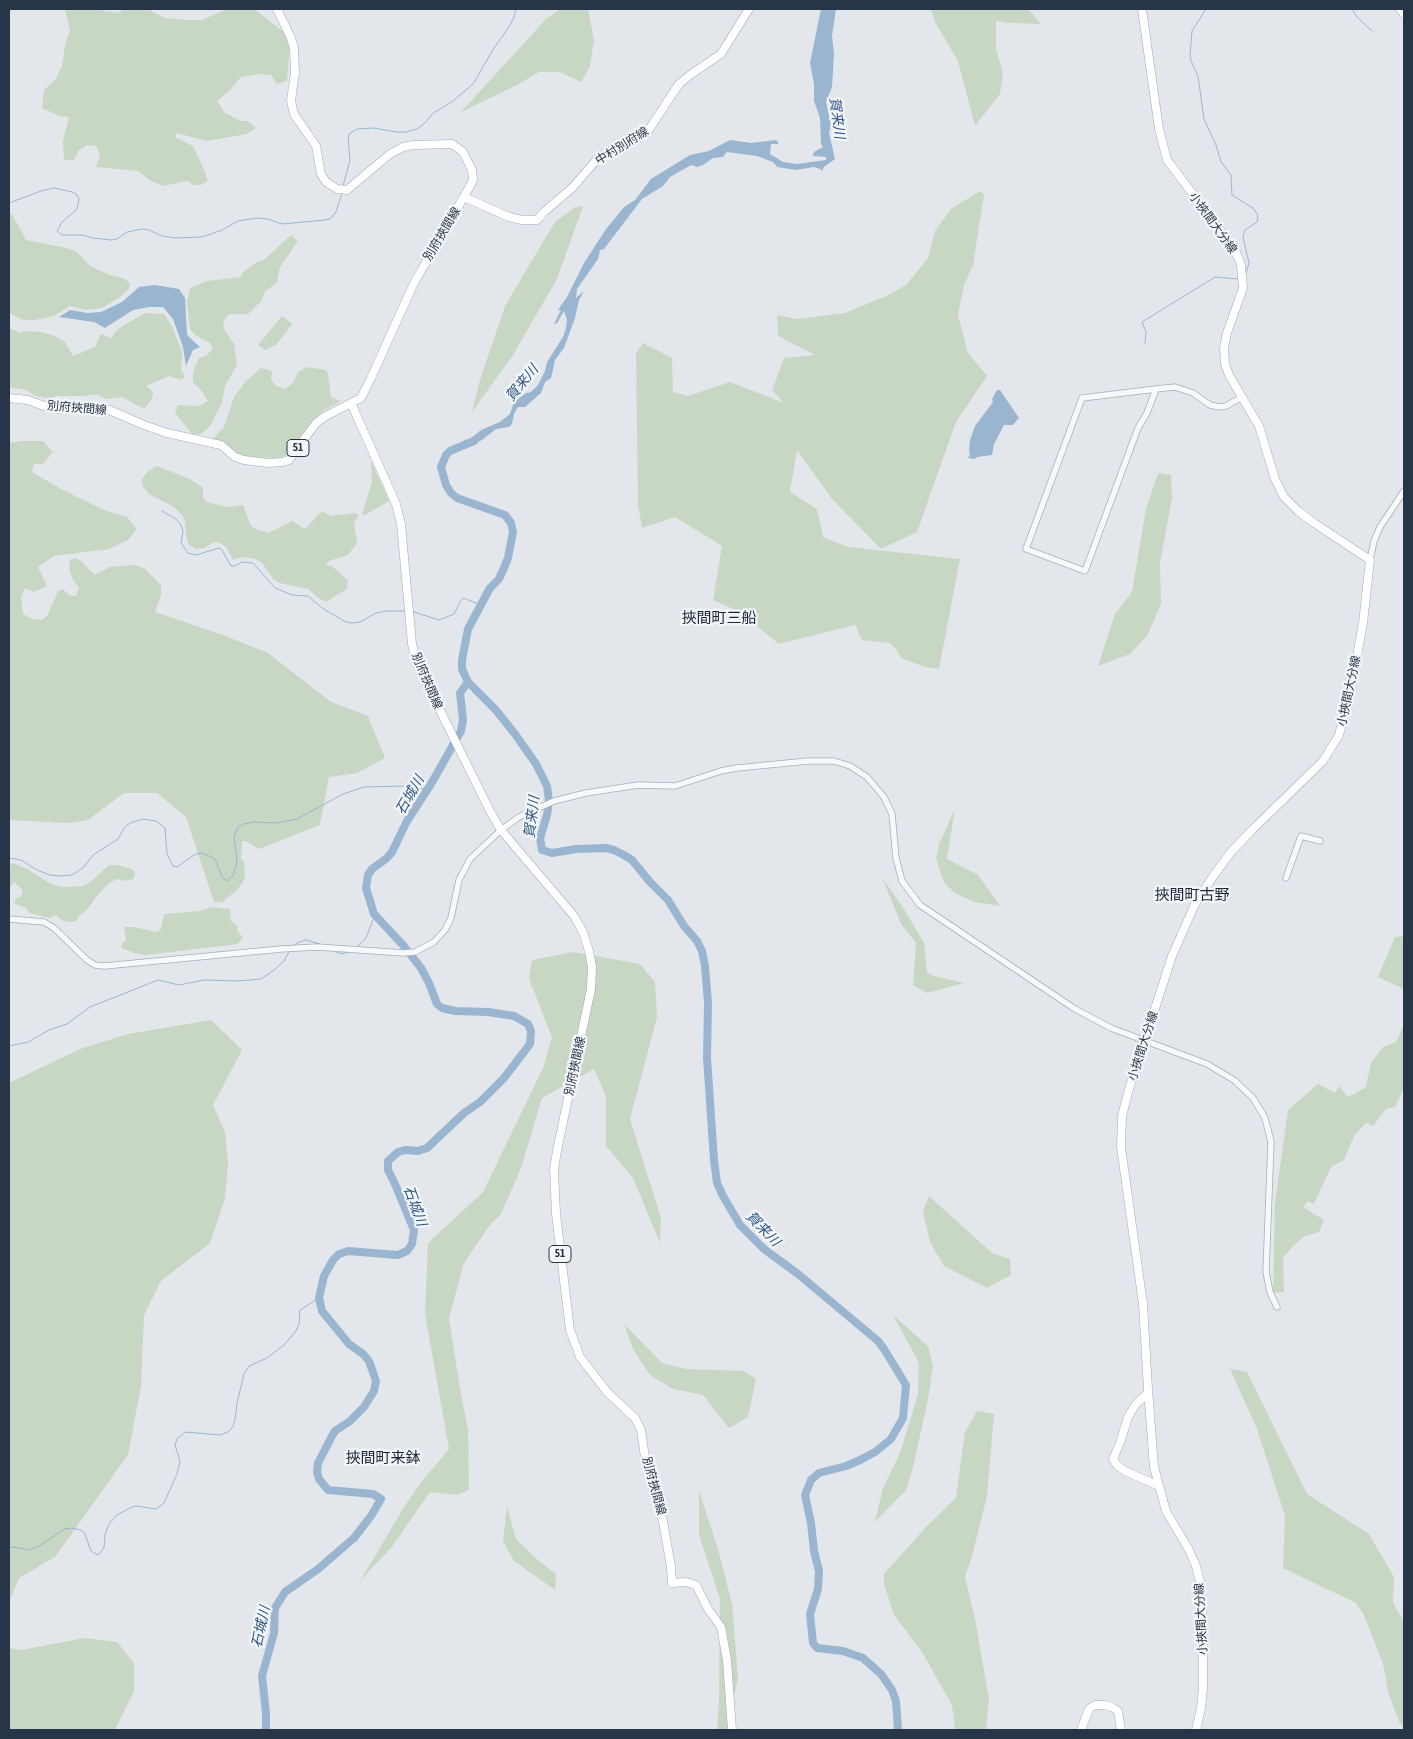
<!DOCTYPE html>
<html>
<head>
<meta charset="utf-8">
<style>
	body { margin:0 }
	#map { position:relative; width:1413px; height:1739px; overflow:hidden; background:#e3e7ec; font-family:"Asap Condensed",sans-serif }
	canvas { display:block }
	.frame { position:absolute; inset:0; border:10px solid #283447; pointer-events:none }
</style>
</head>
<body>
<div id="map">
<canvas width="1413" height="1739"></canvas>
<div class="frame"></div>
</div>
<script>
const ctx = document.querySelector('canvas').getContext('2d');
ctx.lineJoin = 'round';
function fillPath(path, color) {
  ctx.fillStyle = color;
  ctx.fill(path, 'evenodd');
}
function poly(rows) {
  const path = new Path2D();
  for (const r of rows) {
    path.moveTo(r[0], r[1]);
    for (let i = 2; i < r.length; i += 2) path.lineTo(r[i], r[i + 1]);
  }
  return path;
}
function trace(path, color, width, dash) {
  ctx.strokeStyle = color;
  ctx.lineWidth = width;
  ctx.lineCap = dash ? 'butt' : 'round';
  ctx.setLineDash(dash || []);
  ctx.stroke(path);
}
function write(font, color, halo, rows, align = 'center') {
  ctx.font = font + ' "Asap Condensed","Noto Sans JP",sans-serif';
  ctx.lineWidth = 4.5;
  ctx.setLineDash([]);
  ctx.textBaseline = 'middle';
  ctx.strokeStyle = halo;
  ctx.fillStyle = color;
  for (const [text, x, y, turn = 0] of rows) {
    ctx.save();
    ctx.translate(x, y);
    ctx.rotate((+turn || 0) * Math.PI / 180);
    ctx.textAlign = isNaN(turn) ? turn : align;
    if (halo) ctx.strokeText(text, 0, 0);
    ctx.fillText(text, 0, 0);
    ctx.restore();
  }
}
fillPath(poly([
	[65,9,103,9,104,11,120,13,122,9,150,9,151,11,165,18,188,20,202,20,227,9,254,9,284,32,290,43,287,81,277,84,271,75,260,74,241,77,230,90,217,101,225,113,241,121,248,121,256,128,247,134,207,141,176,133,175,137,193,146,202,165,208,181,201,185,194,185,187,181,163,186,151,181,138,171,96,167,100,155,96,146,88,145,78,151,74,160,64,160,63,141,69,117,60,116,42,108,44,90,56,79,62,65,65,45,70,31],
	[561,9,588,9,594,40,590,66,581,82,560,72,539,72,517,85,461,112,546,19],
	[931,9,1028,9,1041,24,1009,23,996,21,996,49,1003,73,1000,94,975,126,958,61,935,22],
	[980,191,984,195,973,265,964,285,958,315,968,353,987,376,956,422,917,532,881,549,832,499,797,450,790,492,817,509,823,537,848,547,960,559,939,669,925,667,901,658,896,649,889,643,862,640,855,625,779,644,740,612,713,600,722,546,675,517,642,528,638,504,636,354,643,343,672,358,673,392,688,396,730,382,784,403,772,390,784,358,815,355,778,336,777,315,797,319,845,313,884,297,906,285,928,258,935,231,951,209],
	[583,206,557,279,513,355,472,412,480,380,505,306,555,222,575,207],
	[9,214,11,214,17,223,26,240,67,248,77,252,90,266,110,275,123,278,130,283,129,289,119,298,102,308,86,310,70,306,54,316,35,320,23,320,9,313],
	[291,235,298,241,280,267,277,282,265,292,261,301,248,314,230,314,226,317,223,324,224,329,234,344,237,365,225,386,222,403,210,426,201,434,192,434,175,413,178,405,199,406,208,401,201,390,193,382,193,372,199,358,206,356,213,348,210,343,195,335,190,329,187,302,190,288,207,281,241,277,243,272,257,262,264,260],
	[145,313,164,314,172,326,182,352,181,369,185,377,180,380,169,376,146,386,153,392,152,399,144,409,122,397,106,399,97,394,82,396,56,396,50,399,36,396,26,390,9,387,9,328,20,333,27,331,41,332,55,336,65,342,73,356,95,347,101,334,112,338,114,333,124,325],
	[282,316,292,324,276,345,265,350,258,345],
	[307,367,326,370,328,374,331,397,341,401,323,411,312,421,287,455,279,458,247,457,235,452,223,443,213,439,224,427,234,397,246,381,261,368,272,371,271,380,276,386,285,389,293,383,298,372],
	[22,441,43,441,53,452,43,464,34,464,32,472,63,490,104,510,127,517,137,529,128,540,109,549,54,556,38,567,47,586,34,592,25,588,21,597,23,614,33,619,42,620,47,616,58,591,63,589,69,595,76,596,79,588,73,580,69,569,70,560,75,558,82,562,95,575,110,567,135,565,145,569,161,585,161,595,155,612,223,635,268,653,331,702,368,716,385,758,357,773,329,777,320,825,259,849,246,841,242,841,241,860,244,861,245,876,243,882,236,891,222,902,214,902,186,817,157,793,124,793,88,820,68,823,9,820,9,443],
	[371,461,389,501,365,515,362,514,372,482],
	[157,466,190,479,203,488,203,497,206,502,228,507,243,505,251,526,258,530,269,533,292,521,303,528,306,528,322,511,331,516,355,513,359,515,354,523,357,543,348,555,329,561,326,565,333,567,348,581,347,589,326,602,320,599,308,589,280,583,273,579,262,563,256,559,243,557,233,560,227,548,220,543,215,542,204,548,196,549,189,545,186,536,185,520,181,514,174,507,149,494,143,487,142,479,148,471],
	[1158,473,1171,475,1172,498,1160,563,1161,604,1147,636,1130,654,1098,666,1115,614,1132,592,1146,509],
	[955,809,947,859,978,875,1000,906,974,902,955,893,944,882,936,859,939,844],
	[13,863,27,869,51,884,62,887,83,886,93,880,109,865,117,865,131,869,134,871,135,875,133,879,125,881,117,879,109,883,96,897,86,911,78,917,76,921,69,922,61,920,56,915,50,918,30,913,26,908,15,904,15,899,21,896,23,890,14,882,9,889,9,866],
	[883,879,904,909,924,943,927,972,934,976,964,983,927,993,913,985,916,943,901,924],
	[212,907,230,909,231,921,237,926,238,932,243,937,240,942,237,944,146,955,135,953,122,948,121,946,126,939,124,927,135,927,156,932,161,929,164,914,200,911],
	[1404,936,1404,989,1378,977,1395,937],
	[573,952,640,964,655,982,657,1017,630,1119,661,1218,660,1243,633,1178,606,1146,606,1097,594,1069,542,1098,521,1168,501,1214,490,1225,464,1263,449,1318,460,1389,468,1430,469,1490,457,1495,430,1492,391,1548,360,1581,404,1507,422,1481,449,1449,425,1314,428,1243,483,1192,543,1068,552,1037,529,979,532,960],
	[211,1020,242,1050,213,1105,225,1132,228,1163,225,1199,210,1243,161,1281,144,1315,141,1386,128,1455,55,1557,19,1578,9,1602,9,1083,80,1049,128,1034],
	[1404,1024,1404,1088,1395,1107,1386,1109,1373,1126,1366,1123,1354,1136,1344,1160,1331,1167,1314,1204,1308,1201,1303,1207,1324,1220,1319,1232,1305,1236,1296,1243,1283,1258,1284,1292,1273,1293,1275,1203,1288,1110,1318,1084,1335,1093,1339,1086,1348,1097,1366,1087,1371,1063,1383,1047,1396,1042],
	[929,1196,992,1253,1010,1259,1011,1275,987,1288,944,1266,930,1242,923,1212],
	[893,1315,928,1346,933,1366,928,1399,913,1468,906,1490,875,1522,883,1488,900,1453,918,1394,919,1363],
	[624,1324,662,1363,686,1369,744,1371,756,1379,748,1417,729,1428,703,1395,673,1389,650,1375,633,1349],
	[1230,1369,1247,1372,1307,1494,1369,1534,1394,1577,1393,1603,1404,1621,1404,1728,1399,1722,1389,1695,1383,1664,1364,1615,1356,1603,1283,1568,1285,1516,1257,1429],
	[977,1411,994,1414,987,1496,972,1556,965,1577,975,1619,989,1699,986,1730,955,1730,952,1705,922,1652,894,1615,884,1584,884,1574,927,1526,956,1498,965,1432],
	[699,1491,718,1549,732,1604,738,1678,727,1730,717,1730,719,1703,720,1599,699,1535],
	[507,1507,516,1539,539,1561,556,1574,555,1590,514,1561,503,1541],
	[85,1638,117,1642,134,1663,134,1691,115,1730,9,1730,9,1648,21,1650]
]), '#c8d7c3');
fillPath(poly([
	[821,9,836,9,832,36,834,54,832,87,826,102,831,125,829,133,835,159,824,167,822,171,820,169,814,167,796,170,777,167,773,162,757,156,727,152,723,157,713,158,703,165,697,167,691,165,670,177,663,186,642,199,604,249,600,250,598,259,577,289,576,298,584,291,579,300,575,318,564,348,555,360,551,378,545,382,541,393,525,407,518,407,514,414,512,424,509,427,496,429,482,440,466,447,464,440,470,439,481,430,500,422,510,414,514,402,526,393,531,392,538,385,545,371,547,362,563,337,566,328,567,320,564,311,557,323,554,324,561,310,558,311,561,305,566,299,584,263,606,229,624,207,635,200,651,179,690,155,709,151,730,140,751,143,776,140,778,142,778,144,771,144,770,154,783,162,797,164,826,160,826,157,813,156,814,152,823,147,821,144,820,118,814,101,814,84,810,63],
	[155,285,179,289,185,298,187,335,200,347,193,350,186,366,183,347,173,319,163,307,149,307,133,310,105,328,94,322,59,317,70,310,88,313,101,312,122,302,139,287],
	[997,390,1000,390,1019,418,1013,425,1004,425,994,444,992,455,977,457,975,459,968,458,970,455,969,451,970,440,975,426,993,402,992,399]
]), '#9ab5d0');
trace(poly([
	[1206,9,1192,31,1190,55,1191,61,1198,76,1204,119,1216,145,1221,162,1231,175,1232,195,1253,208,1258,215,1257,222,1245,230,1243,237,1249,263,1246,273],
	[1352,9,1357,17,1372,31],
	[343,186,350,160,348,138,350,133,357,129,373,128,397,132,406,132,417,129,426,122,432,114,453,101,473,84,494,48,509,27,514,17,516,9],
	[9,203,41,191,54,188,72,192,76,194,79,199,77,209,62,222,57,231,62,235,82,235,93,238,111,240,117,239,127,232,142,229,149,230,162,236,175,238,202,237,222,230,238,221,257,218,268,219,282,224,325,220,330,219,336,212,342,193],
	[1145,343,1146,332,1142,322,1215,277,1238,279],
	[162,511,176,519,181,525,183,532,181,543,188,553,196,555,219,548,222,550,231,566,235,566,242,562,253,563,275,588,292,595,308,596,322,608,346,622,352,623,360,622,376,613,387,611,405,611],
	[411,611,439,620,454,614,460,602,463,598,481,605],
	[9,858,21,860,37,870,50,875,61,876,72,875,84,867,93,855,118,839,124,828,130,823,143,819,156,821,165,828,167,854,173,866,177,867,194,855,200,853,207,855,215,859,222,877,227,881,233,876,237,862,234,836,238,827,244,824,253,822,276,823,297,819,343,794,364,787,405,786,410,788,428,789],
	[294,945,299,942,306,940,320,944],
	[356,948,366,938,375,915],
	[333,951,342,954,348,952],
	[9,1046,28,1042,49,1030,67,1024,90,1007,158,980,179,985,204,980,238,981,261,979,274,970,284,961,290,950],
	[9,1548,13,1547,30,1550,39,1546,65,1529,71,1528,81,1530,85,1534,91,1551,98,1555,104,1548,105,1535,109,1524,117,1515,130,1508,136,1506,156,1509,164,1503,177,1474,180,1461,175,1445,177,1439,185,1432,220,1435,228,1432,233,1427,235,1419,237,1403,244,1374,249,1366,267,1358,284,1345,296,1331,299,1324,300,1310,319,1298]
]), '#9ab5d0', 1);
trace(poly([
	[474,441,450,451,446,455,441,467,446,485,451,493,457,498,505,515,511,523,513,532,508,558,504,568,499,579,490,588,468,629,462,660,462,669,468,682,495,709,515,734,536,764,547,786,549,801,547,815,540,838,542,850,552,853,576,849,606,848,614,850,624,855,632,860,650,882,668,900,684,926,697,941,702,951,705,966,708,1003,707,1058,714,1160,717,1183,723,1196,740,1225,764,1249,798,1274,878,1341,884,1349,906,1385,903,1418,891,1439,875,1452,860,1460,846,1466,819,1473,811,1480,805,1495,811,1523,814,1551,819,1571,818,1589,810,1614,813,1643,817,1648,843,1651,863,1658,881,1674,892,1690,896,1701,898,1730],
	[266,1730,266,1713,262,1676,274,1633,275,1608,285,1592,318,1569,354,1538,371,1516,381,1499,373,1494,328,1490,319,1479,317,1472,318,1463,331,1438,335,1431,350,1421,364,1407,374,1391,376,1381,369,1361,363,1354,349,1344,322,1311,319,1298,324,1276,333,1260,339,1254,348,1251,398,1255,407,1251,412,1244,414,1230,395,1184,388,1170,388,1161,398,1152,405,1150,418,1151,427,1148,464,1113,480,1102,504,1078,530,1044,531,1031,528,1024,514,1016,488,1012,455,1011,442,1008,437,1004,429,983,421,968,403,945,374,914,366,888,368,875,372,869,387,858,392,852,407,821,431,784,461,731,463,720,460,693,468,682]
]), '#9ab5d0', 8);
const minor = poly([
	[1156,389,1147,413,1138,428,1085,571,1026,549,1082,398,1156,389,1175,387,1193,393,1210,405,1219,407,1226,406,1242,397],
	[1370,560,1374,541,1380,527,1404,491],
	[1286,878,1301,836,1320,841],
	[9,919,44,922,54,928,87,960,95,965,105,966,281,949,317,947,404,953,415,952,434,942,445,930,451,918,459,880,470,859,501,830,519,817,554,801,586,793,638,785,675,786,721,771,737,768,808,761,834,761,850,766,867,777,884,797,892,814,896,858,902,881,920,905,1075,1009,1111,1028,1207,1064,1234,1080,1253,1098,1265,1118,1271,1142,1266,1272,1270,1292,1277,1307]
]);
const major = poly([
	[1142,9,1159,129,1167,160,1235,250,1241,265,1243,288,1227,333,1224,348,1225,364,1229,375,1259,426,1275,479,1284,497,1298,511,1314,523,1370,560,1363,623,1352,684,1339,735,1323,761,1253,829,1231,852,1214,875,1195,904,1172,956,1129,1089,1122,1116,1121,1147,1143,1304,1148,1389,1154,1467,1166,1511,1189,1550,1196,1566,1200,1582,1203,1629,1203,1687,1201,1708,1196,1730],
	[1400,9,1404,14],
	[464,197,509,217,522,220,537,220,544,212,573,187,599,157,620,145,639,138,648,131,679,84,690,75,721,54,749,9],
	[9,398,28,400,44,406,59,409,97,407,107,409,144,425,167,433,221,445,235,457,244,460,268,463,283,462,289,460,316,423,326,416,361,398,371,378,414,283,470,186,473,180,472,170,463,152,452,144,413,145,403,147,390,154,347,190,337,189,326,182,321,174,316,146,294,114,291,101,295,72,294,48,291,38,277,9],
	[351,403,396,504,401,524,412,644,417,664,491,813,501,830,574,916,583,932,589,951,592,967,591,989,558,1146,554,1168,556,1214,570,1330,580,1357,608,1393,635,1418,641,1430,646,1464,663,1521,671,1567,672,1583,686,1582,696,1585,708,1609,721,1627,727,1660,732,1730],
	[1148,1393,1136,1404,1128,1417,1120,1443,1113,1459,1117,1465,1125,1471,1159,1486],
	[1081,1730,1089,1709,1095,1705,1104,1705,1112,1707,1118,1711,1121,1730]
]);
trace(minor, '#a7aeb7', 7);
trace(major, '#a1abba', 9);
trace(minor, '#f6f8fa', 5.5);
trace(major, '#fff', 8);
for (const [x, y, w] of [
	[298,448,22],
	[560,1254,22]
]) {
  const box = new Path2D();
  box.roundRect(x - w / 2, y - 8.5, w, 17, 4);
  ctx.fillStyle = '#f3f6f9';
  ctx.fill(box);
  trace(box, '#283447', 1);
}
write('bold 11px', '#283447', null, [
	["51",298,448],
	["51",560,1254]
]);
write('12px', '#283447', '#f3f6f9', [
	["中村別府線",622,146,-32],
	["小挾間大分線",1213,223,54],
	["別府挾間線",442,234,-59],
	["別府挾間線",77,408,5],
	["別府挾間線",427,681,67],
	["小挾間大分線",1349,691,-78],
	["小挾間大分線",1143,1046,-72],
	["別府挾間線",575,1066,-78],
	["別府挾間線",654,1486,75],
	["小挾間大分線",1201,1619,-93]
]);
write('italic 14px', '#2d5380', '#f3f6f9', [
	["賀来川",837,118,82],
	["賀来川",522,383,-50],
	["石城川",410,795,-60],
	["賀来川",532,817,-83],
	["石城川",415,1206,70],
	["賀来川",763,1229,46],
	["石城川",261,1627,-78]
]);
write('15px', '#1a2538', '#f3f6f9', [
	["挾間町三船",719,618],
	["挾間町古野",1192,895],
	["挾間町来鉢",383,1458]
]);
</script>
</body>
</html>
